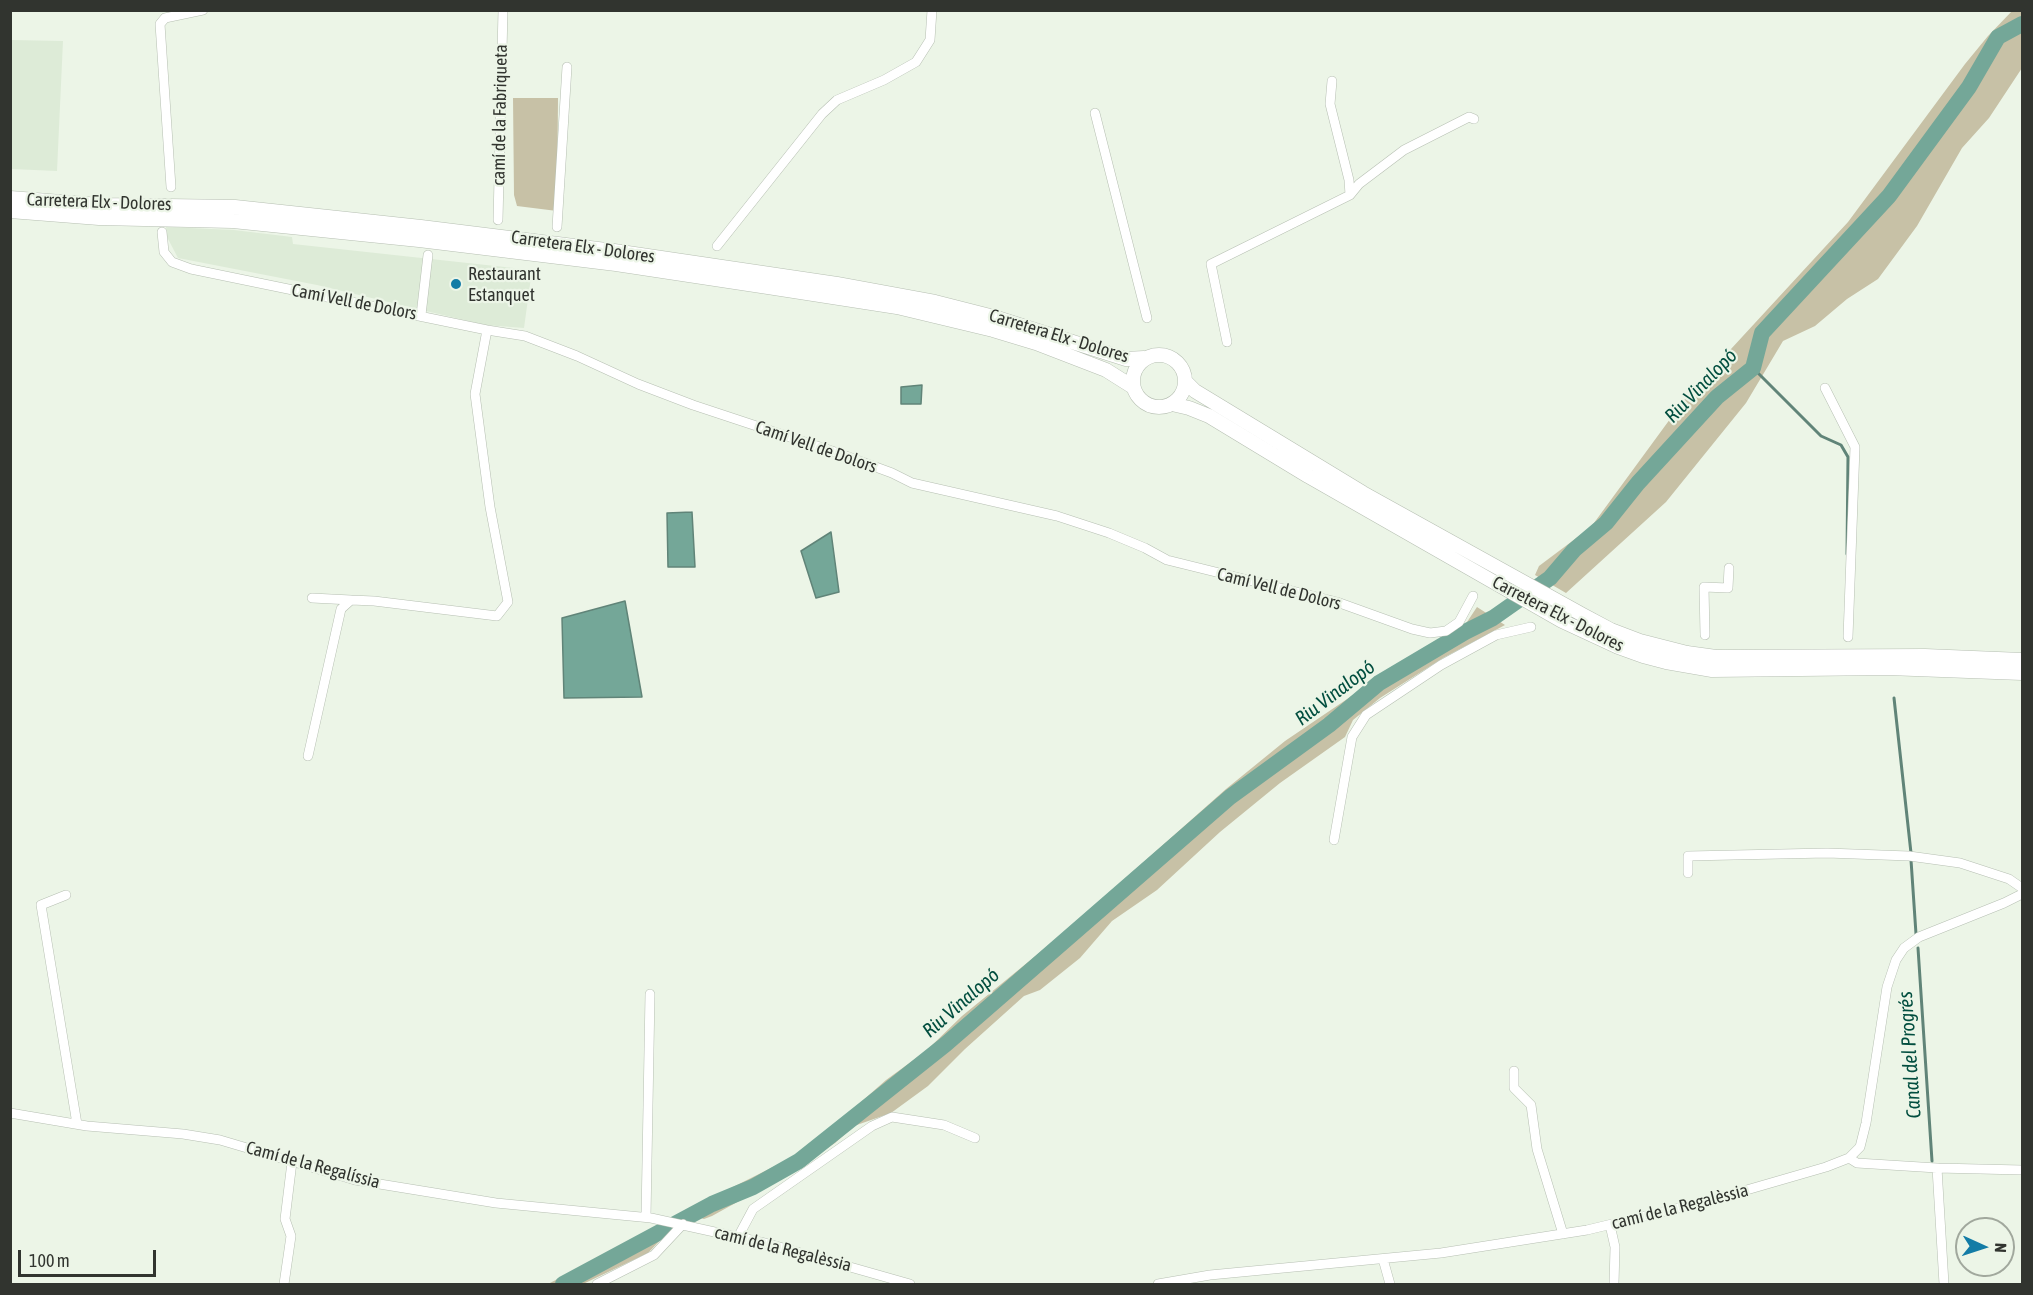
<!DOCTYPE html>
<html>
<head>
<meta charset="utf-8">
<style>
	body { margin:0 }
	#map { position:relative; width:2033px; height:1295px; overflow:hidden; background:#ecf5e7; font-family:"Asap Condensed",sans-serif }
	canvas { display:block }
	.frame { position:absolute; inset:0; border:12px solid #31342f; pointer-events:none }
	.north { position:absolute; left:1955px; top:1217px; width:60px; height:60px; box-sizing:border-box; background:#ecf5e7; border:2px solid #a1a89d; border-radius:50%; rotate:93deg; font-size:16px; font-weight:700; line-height:24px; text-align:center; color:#31342f }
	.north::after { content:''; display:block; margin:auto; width:21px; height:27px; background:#137ca6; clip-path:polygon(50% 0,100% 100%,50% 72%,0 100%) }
	.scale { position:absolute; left:18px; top:1250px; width:138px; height:27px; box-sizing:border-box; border:3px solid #31342f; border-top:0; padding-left:8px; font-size:18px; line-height:21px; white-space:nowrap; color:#31342f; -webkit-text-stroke:4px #ecf5e7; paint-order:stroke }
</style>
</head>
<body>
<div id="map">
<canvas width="2033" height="1295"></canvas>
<div class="frame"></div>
<div class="north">N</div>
<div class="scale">100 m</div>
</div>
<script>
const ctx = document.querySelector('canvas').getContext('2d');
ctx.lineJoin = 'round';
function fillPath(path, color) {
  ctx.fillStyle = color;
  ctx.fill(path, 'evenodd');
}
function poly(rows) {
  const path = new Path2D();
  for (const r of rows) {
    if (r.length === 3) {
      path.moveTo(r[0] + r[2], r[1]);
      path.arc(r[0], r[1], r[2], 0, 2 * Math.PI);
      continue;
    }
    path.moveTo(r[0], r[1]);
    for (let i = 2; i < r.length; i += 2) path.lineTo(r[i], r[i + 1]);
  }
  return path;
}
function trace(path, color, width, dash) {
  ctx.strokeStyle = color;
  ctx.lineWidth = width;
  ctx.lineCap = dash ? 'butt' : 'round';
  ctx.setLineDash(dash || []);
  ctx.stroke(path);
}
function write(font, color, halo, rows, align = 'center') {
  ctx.font = font + ' "Asap Condensed",sans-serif';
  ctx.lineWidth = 4.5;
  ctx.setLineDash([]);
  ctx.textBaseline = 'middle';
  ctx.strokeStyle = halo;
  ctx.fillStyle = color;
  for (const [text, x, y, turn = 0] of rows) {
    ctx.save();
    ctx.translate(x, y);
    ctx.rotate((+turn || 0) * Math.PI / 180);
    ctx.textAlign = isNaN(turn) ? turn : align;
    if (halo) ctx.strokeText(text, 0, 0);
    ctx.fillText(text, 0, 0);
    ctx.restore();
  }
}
fillPath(poly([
	[11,40,63,41,57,171,11,169],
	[166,227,234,230,292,237,293,244,532,270,524,328,485,325,317,285,178,258,167,237]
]), '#ddebd7');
fillPath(poly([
	[2013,10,2022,11,2022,68,1989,118,1962,148,1917,226,1878,279,1847,299,1815,326,1783,341,1746,403,1666,502,1566,593,1535,575,1539,566,1591,527,1684,400,1848,222,1965,64,1988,36],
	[513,98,558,98,557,211,517,206,514,195],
	[1477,607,1505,625,1443,658,1380,698,1353,720,1345,737,1280,783,1220,832,1157,890,1112,921,1080,958,1040,990,1024,996,965,1049,928,1086,891,1113,854,1126,835,1143,797,1169,712,1216,704,1219,685,1213,703,1202,791,1158,827,1132,886,1080,926,1051,962,1016,1066,931,1226,789,1285,741,1393,668,1465,625],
	[650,1231,669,1231,648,1253,583,1284,548,1284]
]), '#c7c1a6');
const water = poly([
	[922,385,921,404,901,404,901,387,922,385],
	[692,512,695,567,668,567,667,513,692,512],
	[831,532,839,592,816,598,801,551,831,532],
	[625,601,642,697,564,698,562,618,625,601]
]);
fillPath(water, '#74a798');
trace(water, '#608478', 1.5);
trace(poly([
	[1753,368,1821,436,1841,445,1848,457,1847,554],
	[1894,698,1911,853],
	[1911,860,1916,934],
	[1918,948,1932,1161]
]), '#608478', 3);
trace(poly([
	[563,1284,712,1204,753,1187,799,1161,946,1044,1230,797,1329,725,1379,683,1465,632,1493,618,1550,578,1574,550,1606,523,1638,483,1717,397,1753,368,1762,333,1889,196,1969,87,1998,37,2022,24]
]), '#74a798', 16);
const street = poly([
	[1095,113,1147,318],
	[171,187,160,24,165,18,203,10],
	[1350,195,1359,184,1404,150,1469,117,1474,119],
	[498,220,503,10],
	[557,227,567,67],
	[162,232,164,252,172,262,191,269,487,330,525,336,577,356,638,384,693,405,835,452,892,473,912,483,1057,516,1109,533,1145,548,1167,560,1337,602,1412,629,1430,633,1446,631,1459,622,1473,596],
	[717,246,822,114,837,100,884,80,916,62,930,40,932,10],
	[421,315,428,255],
	[1227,342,1211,264,1350,195,1349,180,1330,104,1332,81],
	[1825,388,1855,447,1848,637],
	[312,598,351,600],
	[1705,635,1704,587,1728,588,1729,568],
	[308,756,341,609,351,600,374,601,497,616,508,602,490,507,475,394,487,330],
	[1334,840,1352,737,1366,715,1441,665,1496,635,1531,627],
	[1688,873,1688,856,1827,853,1909,856,1960,863,2009,879,2022,888],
	[66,895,41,905,77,1124],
	[1514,1071,1514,1088,1531,1105,1537,1149,1563,1234],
	[10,1113,87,1126,183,1134,220,1140,355,1180,496,1203,651,1218,769,1244,910,1284],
	[1849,1158,1857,1163,1937,1168,1944,1284],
	[1937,1168,2022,1170],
	[646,1217,650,994],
	[1610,1225,1615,1247,1614,1284],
	[738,1237,753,1209,872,1126,892,1117,944,1125,975,1138],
	[1383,1259,1390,1284],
	[284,1284,291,1236,285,1219,292,1162],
	[597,1284,654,1255,683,1224],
	[1158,1284,1210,1275,1441,1253,1587,1230,1712,1200,1826,1167,1849,1158,1860,1147,1866,1123,1887,987,1896,960,1904,948,1919,937,2004,903,2022,894]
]);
const secondary = poly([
	[10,198,100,205,235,207,421,227,614,251,837,284,935,302,994,317,1126,359,1144,358],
	[10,211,99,218,233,221,419,240,616,264,768,287,897,307,993,330,1036,343,1106,370,1133,387],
	[1159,381,26],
	[1186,382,1195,391,1363,493,1583,615,1611,630,1640,641,1687,653,1716,657,1925,656,2022,660],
	[1172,404,1189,408,1209,416,1308,476,1562,621,1618,647,1643,656,1666,662,1712,670,1888,668,2022,673]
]);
trace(street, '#b6bfb2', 10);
trace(secondary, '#b6bfb2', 15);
trace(street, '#fff', 9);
trace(secondary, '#fff', 14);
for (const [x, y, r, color] of [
	[456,284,6,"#137ca6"]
]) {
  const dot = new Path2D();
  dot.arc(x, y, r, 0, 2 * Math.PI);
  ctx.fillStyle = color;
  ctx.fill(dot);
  trace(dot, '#ecf5e7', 2);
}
write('18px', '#31342f', '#ecf5e7', [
	["camí de la Fabriqueta",500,115,-89],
	["Carretera Elx - Dolores",99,202,2],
	["Carretera Elx - Dolores",583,247,8],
	["Camí Vell de Dolors",354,302,11],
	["Carretera Elx - Dolores",1059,336,17],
	["Camí Vell de Dolors",816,447,19],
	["Camí Vell de Dolors",1279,589,14],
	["Carretera Elx - Dolores",1558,614,27],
	["Camí de la Regalíssia",313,1165,15],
	["camí de la Regalèssia",1680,1207,-14],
	["camí de la Regalèssia",783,1249,14]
]);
write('18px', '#31342f', '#ecf5e7', [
	["Restaurant",468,274],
	["Estanquet",468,295]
], 'left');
write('italic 20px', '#024e3f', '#ecf5e7', [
	["Riu Vinalopó",1701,386,-46],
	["Riu Vinalopó",1335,693,-37],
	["Riu Vinalopó",961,1003,-41],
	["Canal del Progrés",1910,1055,-94]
]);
</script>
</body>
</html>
